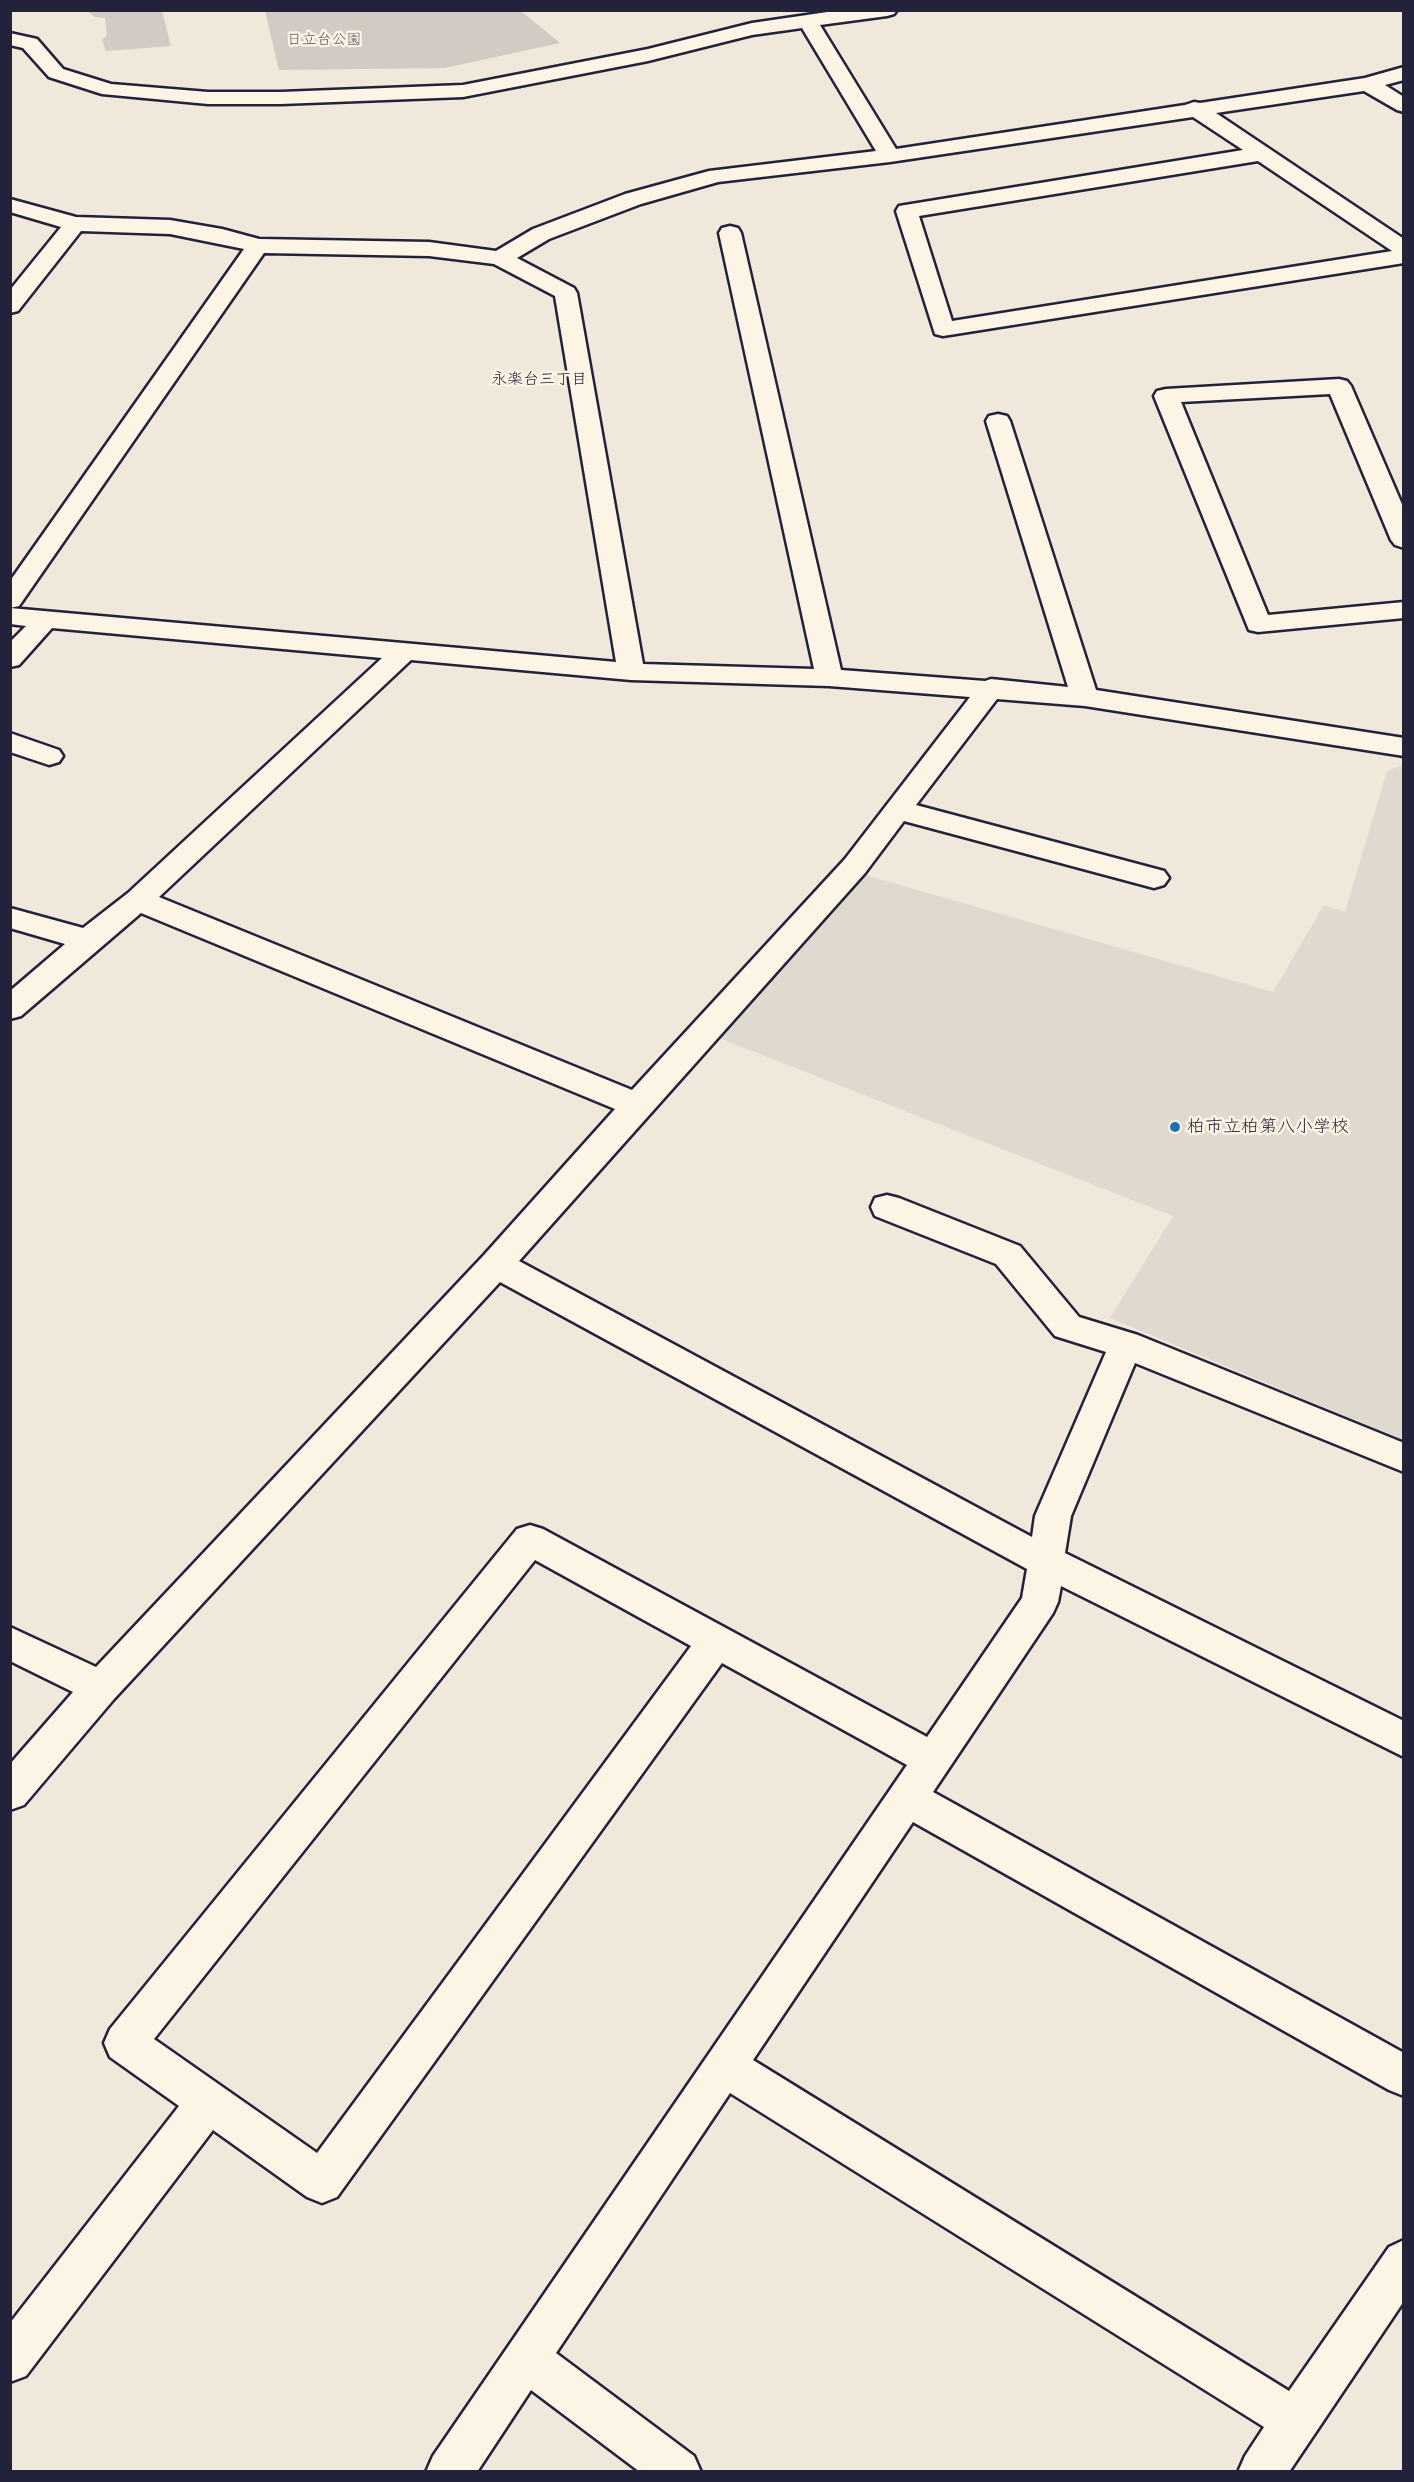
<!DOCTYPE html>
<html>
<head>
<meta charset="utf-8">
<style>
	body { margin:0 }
	#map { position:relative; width:1414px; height:2482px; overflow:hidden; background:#efe8db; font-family:"Patrick Hand",sans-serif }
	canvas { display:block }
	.frame { position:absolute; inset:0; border:12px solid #22223b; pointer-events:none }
</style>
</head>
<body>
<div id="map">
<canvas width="1414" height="2482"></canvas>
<div class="frame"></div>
</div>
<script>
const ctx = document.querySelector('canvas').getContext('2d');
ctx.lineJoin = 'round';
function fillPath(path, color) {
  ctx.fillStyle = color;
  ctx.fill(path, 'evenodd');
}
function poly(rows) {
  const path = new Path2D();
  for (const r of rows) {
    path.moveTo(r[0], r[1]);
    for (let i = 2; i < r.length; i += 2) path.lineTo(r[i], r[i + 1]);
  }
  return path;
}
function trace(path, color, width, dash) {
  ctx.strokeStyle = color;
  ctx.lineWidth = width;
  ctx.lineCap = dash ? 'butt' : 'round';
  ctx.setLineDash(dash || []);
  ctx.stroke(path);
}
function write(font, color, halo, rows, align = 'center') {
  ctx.font = font + ' "Patrick Hand","Klee One",sans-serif';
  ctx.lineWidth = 5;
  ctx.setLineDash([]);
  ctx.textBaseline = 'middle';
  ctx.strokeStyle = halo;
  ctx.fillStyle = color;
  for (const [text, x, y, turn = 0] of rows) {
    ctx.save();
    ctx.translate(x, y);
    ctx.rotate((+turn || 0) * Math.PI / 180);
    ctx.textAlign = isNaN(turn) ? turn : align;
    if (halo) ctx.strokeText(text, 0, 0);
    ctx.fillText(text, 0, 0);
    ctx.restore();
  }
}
fillPath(poly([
	[1403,765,1403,1440,1110,1318,1173,1216,719,1038,865,875,1273,992,1324,905,1345,912,1387,771]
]), '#e0d9cf');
fillPath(poly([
	[87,11,162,11,171,46,106,51,102,40,107,35,105,18,95,17],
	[265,11,521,11,560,43,445,68,279,70]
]), '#d1cbc3');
const minor = poly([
	[841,10,897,10,894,14,887,16,820,25,896,149,1185,105,1194,102,1200,103,1365,78,1404,67,1404,80,1385,85,1404,97,1404,112,1397,110,1364,91,1216,113,1404,239,1404,263,943,336,935,334,896,211,899,206,1243,150,1193,117,890,162,718,182,641,204,549,239,517,258,574,288,577,293,643,664,814,669,719,233,722,228,730,226,738,228,741,233,841,670,985,681,991,679,1068,687,986,421,989,416,998,414,1007,416,1010,421,1096,690,1404,738,1404,756,1085,706,997,699,916,805,1164,871,1169,878,1164,885,1154,888,904,821,865,873,519,1261,1032,1537,1035,1516,1106,1352,1055,1336,996,1264,875,1216,871,1207,875,1198,887,1195,899,1198,1020,1246,1079,1317,1138,1335,1404,1443,1404,1472,1135,1363,1071,1516,1065,1553,1404,1721,1404,1757,1061,1586,1058,1602,1053,1613,933,1792,1404,2053,1404,2096,1389,2090,913,1822,753,2060,1289,2391,1389,2247,1404,2240,1404,2301,1289,2472,1238,2472,1245,2456,1264,2427,730,2093,556,2353,694,2456,701,2472,640,2472,531,2390,477,2472,426,2472,433,2456,907,1765,722,1663,337,2197,322,2203,307,2197,213,2130,26,2376,10,2382,10,2323,179,2106,110,2057,104,2043,110,2029,517,1529,530,1525,543,1529,927,1737,1022,1598,1027,1569,500,1282,114,1699,24,1805,10,1810,10,1764,73,1692,10,1661,10,1627,96,1667,484,1255,615,1109,141,913,21,1016,10,1019,10,991,65,944,10,928,10,908,83,928,128,893,382,658,52,628,19,665,10,667,10,642,26,626,10,624,10,608,616,662,555,296,494,264,429,256,264,253,19,606,10,608,10,581,244,249,170,234,81,231,18,311,10,313,10,290,61,227,10,212,10,199,76,217,170,220,222,229,259,239,429,242,496,251,533,229,625,194,709,171,876,151,802,28,752,35,648,61,463,97,281,104,208,104,102,94,49,77,23,48,10,45,10,33,37,39,63,69,111,84,208,92,281,92,463,85,648,49,752,23,841,10],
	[1258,161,1392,251,952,321,919,216,1258,161],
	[411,660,631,680,829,686,970,697,845,859,632,1090,159,897,411,660],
	[535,1560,691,1646,317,2153,154,2039,535,1560],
	[1339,379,1347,381,1351,386,1404,509,1404,548,1395,545,1391,540,1330,394,1181,402,1268,615,1404,602,1404,618,1258,632,1249,630,1154,396,1157,391,1166,389,1339,379],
	[10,733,59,750,63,756,59,762,49,765,10,752,10,733]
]);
trace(minor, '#22223b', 5);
fillPath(minor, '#fcf5e5');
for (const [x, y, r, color] of [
	[1175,1127,6,"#1f6fb2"]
]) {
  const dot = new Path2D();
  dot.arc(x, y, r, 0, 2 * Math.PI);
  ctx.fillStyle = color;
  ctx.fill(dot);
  trace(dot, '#fcf5e5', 2);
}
write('15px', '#575564', '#fcf5e5', [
	["日立台公園",324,40]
]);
write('16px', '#22223b', '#fcf5e5', [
	["永楽台三丁目",539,380]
]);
write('18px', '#22223b', '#fcf5e5', [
	["柏市立柏第八小学校",1187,1127]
], 'left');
</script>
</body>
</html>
